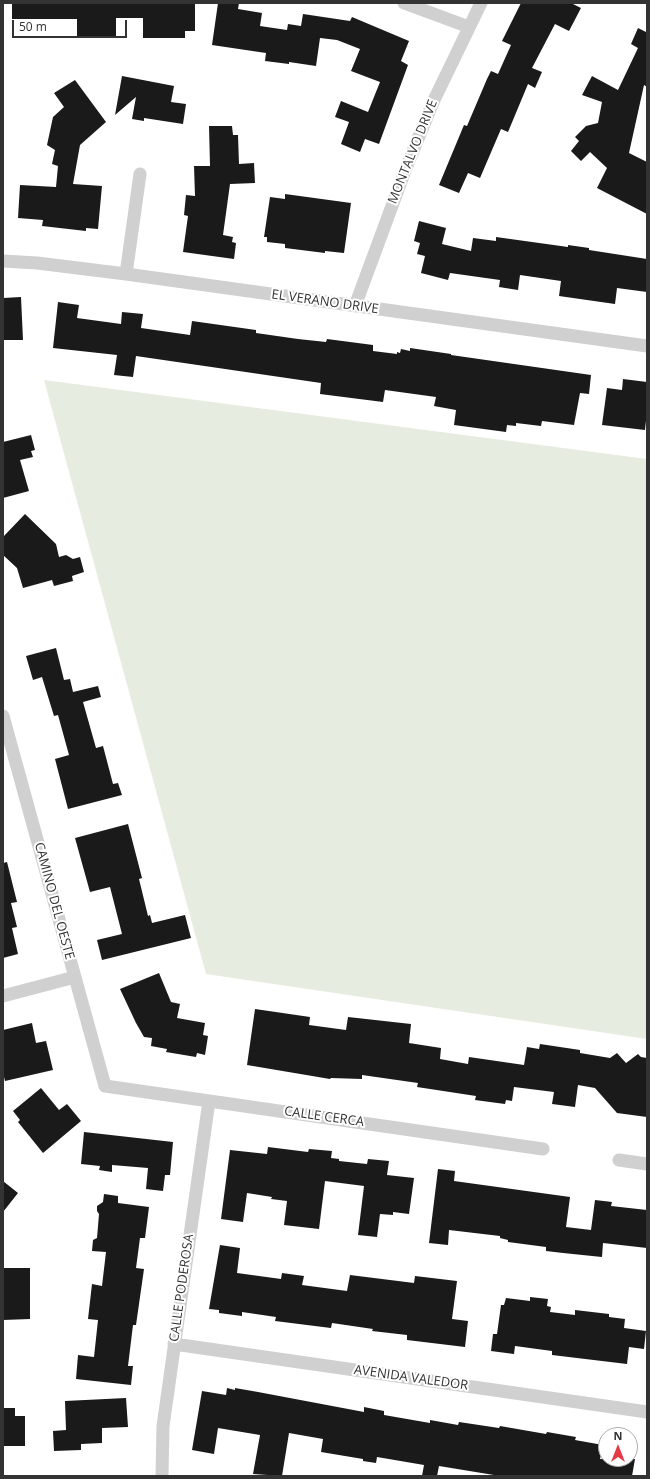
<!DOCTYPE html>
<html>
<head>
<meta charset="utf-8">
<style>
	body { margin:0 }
	#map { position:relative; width:650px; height:1479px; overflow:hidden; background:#fff; font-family:"Open Sans",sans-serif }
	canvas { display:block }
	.frame { position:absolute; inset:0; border:4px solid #333; pointer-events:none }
	.north { position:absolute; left:598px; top:1427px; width:40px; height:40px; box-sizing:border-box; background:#fff; border:1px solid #adadad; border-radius:50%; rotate:0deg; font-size:11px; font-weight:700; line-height:16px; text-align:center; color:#333 }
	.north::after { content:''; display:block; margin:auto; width:14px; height:18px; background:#e63946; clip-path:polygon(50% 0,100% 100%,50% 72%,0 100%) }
	.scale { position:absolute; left:12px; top:20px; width:115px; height:18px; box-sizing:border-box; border:2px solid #333; border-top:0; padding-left:5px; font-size:12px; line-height:14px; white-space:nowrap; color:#333; -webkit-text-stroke:3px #fff; paint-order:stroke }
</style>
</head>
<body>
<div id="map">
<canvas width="650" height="1479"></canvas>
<div class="frame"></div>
<div class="north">N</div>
<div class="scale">50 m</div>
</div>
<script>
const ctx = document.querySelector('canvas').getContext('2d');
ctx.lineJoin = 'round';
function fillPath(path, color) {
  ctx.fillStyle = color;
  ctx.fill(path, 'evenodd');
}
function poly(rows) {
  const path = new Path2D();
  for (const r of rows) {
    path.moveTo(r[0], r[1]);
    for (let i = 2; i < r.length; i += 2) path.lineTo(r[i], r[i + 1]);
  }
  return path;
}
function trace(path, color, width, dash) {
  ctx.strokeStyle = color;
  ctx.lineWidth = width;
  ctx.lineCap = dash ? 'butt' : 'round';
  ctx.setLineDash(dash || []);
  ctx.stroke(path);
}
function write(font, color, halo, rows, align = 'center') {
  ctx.font = font + ' "Open Sans",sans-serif';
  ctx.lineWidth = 4;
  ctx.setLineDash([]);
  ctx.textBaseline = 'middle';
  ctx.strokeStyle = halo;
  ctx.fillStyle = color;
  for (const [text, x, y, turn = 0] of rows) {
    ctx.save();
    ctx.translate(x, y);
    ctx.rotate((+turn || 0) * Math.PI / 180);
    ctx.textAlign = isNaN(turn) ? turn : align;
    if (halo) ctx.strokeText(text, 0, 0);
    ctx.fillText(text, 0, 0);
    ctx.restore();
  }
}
fillPath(poly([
	[44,380,647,459,647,1039,206,974]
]), '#e6ecdf');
fillPath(poly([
	[12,3,195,3,195,31,185,31,185,38,143,38,143,18,116,18,116,37,77,37,77,19,12,19],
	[218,3,239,3,238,9,262,13,260,26,287,30,288,24,301,26,303,14,350,21,352,17,409,41,401,61,408,65,379,144,365,139,360,152,341,144,349,122,335,117,341,101,368,112,380,82,351,71,360,49,337,40,320,38,316,66,289,62,289,64,265,61,266,53,212,45],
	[521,3,571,3,581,8,569,31,555,24,532,68,542,72,535,88,528,84,508,132,501,129,480,178,468,173,459,193,439,185,464,125,467,126,487,79,491,71,498,74,511,45,502,41],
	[638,28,646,32,647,29,647,87,644,85,629,153,647,162,647,214,597,188,607,168,590,152,581,161,571,151,579,141,575,137,586,126,598,123,602,102,582,95,592,76,618,90,638,48,631,44],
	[122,76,174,86,171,102,186,104,183,124,144,118,144,121,132,119,136,97,115,115],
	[75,80,106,122,80,145,73,184,102,186,98,229,86,228,86,231,42,226,43,220,18,218,20,185,56,187,58,166,52,164,55,150,47,145,53,117,64,107,54,93],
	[209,126,232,126,233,135,238,135,239,164,254,163,255,183,230,184,223,235,233,237,232,242,236,243,234,259,183,252,188,216,184,215,186,195,195,196,194,166,210,166],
	[285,194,351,203,344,253,325,251,325,253,285,248,285,244,267,242,267,237,264,237,270,197,285,199],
	[419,221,446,228,442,244,471,251,473,238,496,241,496,237,568,247,568,245,589,248,589,250,647,259,647,292,617,288,615,304,559,296,561,281,520,275,518,290,499,287,500,280,450,273,448,280,421,273,425,256,417,254,420,243,414,241],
	[21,297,23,340,3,340,3,298],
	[58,302,79,305,77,318,121,324,122,312,143,314,141,328,190,335,192,321,256,330,256,333,298,339,326,342,327,339,373,345,373,351,397,354,397,352,400,353,401,349,410,351,410,348,451,354,451,355,591,375,589,394,580,393,574,425,542,421,541,426,516,423,516,426,507,425,506,432,454,425,456,410,434,406,436,397,385,390,383,402,320,394,321,383,136,356,133,377,114,375,117,355,53,348],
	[623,379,647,382,647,411,645,430,602,425,607,388,622,390],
	[31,435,35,450,31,451,33,457,20,460,29,491,3,498,3,442],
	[25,514,56,544,59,557,66,555,73,559,80,557,84,572,72,576,73,581,54,586,52,580,23,588,17,568,3,555,3,537],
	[56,648,64,680,70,679,73,692,98,686,101,697,83,702,96,748,103,746,113,784,118,783,122,795,68,809,55,759,69,755,58,715,54,716,42,677,33,680,26,656],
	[128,824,142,878,139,879,148,916,150,915,152,923,185,915,191,938,102,960,97,940,122,934,110,887,90,892,75,838],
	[7,862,17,902,11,903,17,927,12,928,18,954,3,958,3,863],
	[159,973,171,1002,180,1004,177,1018,205,1023,203,1035,208,1036,205,1055,197,1053,196,1057,166,1052,167,1049,151,1046,152,1038,144,1037,136,1023,120,989],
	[255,1009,310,1017,309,1025,346,1030,348,1017,411,1024,409,1043,441,1048,440,1059,468,1064,469,1057,524,1065,527,1047,539,1049,540,1044,580,1050,580,1053,610,1058,617,1053,626,1063,638,1054,641,1057,647,1058,647,1117,617,1113,595,1088,578,1085,575,1107,552,1104,554,1092,514,1087,512,1101,506,1100,505,1104,475,1100,476,1096,417,1087,418,1083,362,1075,362,1079,331,1078,330,1079,247,1065],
	[32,1023,36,1043,46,1041,53,1070,5,1081,3,1073,3,1030],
	[41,1088,59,1110,67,1104,81,1121,43,1153,18,1122,20,1120,13,1111],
	[84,1132,173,1142,170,1175,165,1175,163,1191,146,1189,148,1168,112,1165,112,1172,99,1170,100,1166,81,1164],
	[268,1147,308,1152,309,1149,332,1151,331,1158,339,1159,339,1161,367,1164,368,1159,389,1161,387,1175,414,1178,409,1214,393,1212,393,1215,380,1214,377,1237,358,1235,364,1186,325,1181,319,1229,284,1225,287,1201,271,1199,272,1197,247,1193,243,1222,221,1219,230,1150,267,1154],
	[438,1169,455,1171,454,1181,570,1197,566,1227,591,1230,595,1200,612,1202,611,1206,647,1210,647,1248,603,1243,602,1257,563,1253,546,1251,546,1247,508,1242,508,1240,500,1238,500,1236,449,1230,448,1245,429,1243],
	[3,1181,18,1193,3,1212],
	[104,1194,118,1196,118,1203,149,1207,145,1238,140,1238,136,1268,144,1269,136,1325,133,1325,128,1366,133,1366,131,1385,76,1379,78,1355,94,1357,98,1320,88,1319,92,1284,102,1286,106,1252,92,1251,93,1240,97,1238,99,1214,97,1211,97,1206,103,1202],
	[220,1245,240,1248,237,1273,281,1279,282,1273,304,1276,302,1285,347,1291,350,1275,414,1283,415,1276,457,1281,452,1319,468,1321,465,1347,407,1340,407,1335,372,1331,373,1329,332,1323,331,1328,275,1321,276,1317,242,1312,242,1316,219,1313,219,1310,209,1309],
	[3,1268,30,1268,30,1319,3,1320],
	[530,1297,548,1299,547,1306,551,1307,550,1312,575,1315,575,1310,609,1314,609,1317,625,1319,624,1328,646,1331,644,1349,629,1347,627,1364,552,1355,552,1351,515,1346,514,1354,491,1351,493,1334,497,1334,501,1305,504,1305,506,1298,530,1301],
	[227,1388,235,1390,235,1388,258,1392,364,1412,364,1407,384,1411,384,1415,430,1423,430,1420,458,1425,459,1422,499,1428,500,1426,546,1434,547,1432,576,1437,575,1440,603,1445,600,1459,635,1459,632,1476,500,1476,439,1466,437,1476,422,1476,424,1465,377,1457,376,1463,363,1461,363,1459,321,1452,323,1439,289,1433,282,1476,253,1474,260,1435,218,1428,214,1454,192,1450,202,1391,226,1395],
	[126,1398,128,1427,102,1428,102,1443,81,1444,81,1450,54,1451,53,1431,66,1430,65,1401],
	[3,1408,15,1408,15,1416,25,1416,25,1446,3,1446]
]), '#1a1a1a');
trace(poly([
	[404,3,469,27],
	[3,261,37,263,126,274,647,346],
	[126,274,140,174],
	[355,306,406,168,434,100,481,3],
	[3,716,105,1086,543,1149],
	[3,996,75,977],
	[619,1160,647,1164],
	[174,1344,647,1412],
	[162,1476,163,1426,209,1101]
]), '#d0d0d0', 13);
write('13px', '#333', '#fff', [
	["MONTALVO DRIVE",413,152,-68],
	["EL VERANO DRIVE",325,302,8],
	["CAMINO DEL OESTE",54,901,75],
	["CALLE CERCA",324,1117,8],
	["CALLE PODEROSA",182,1288,-82],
	["AVENIDA VALEDOR",411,1378,8]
]);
</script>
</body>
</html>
